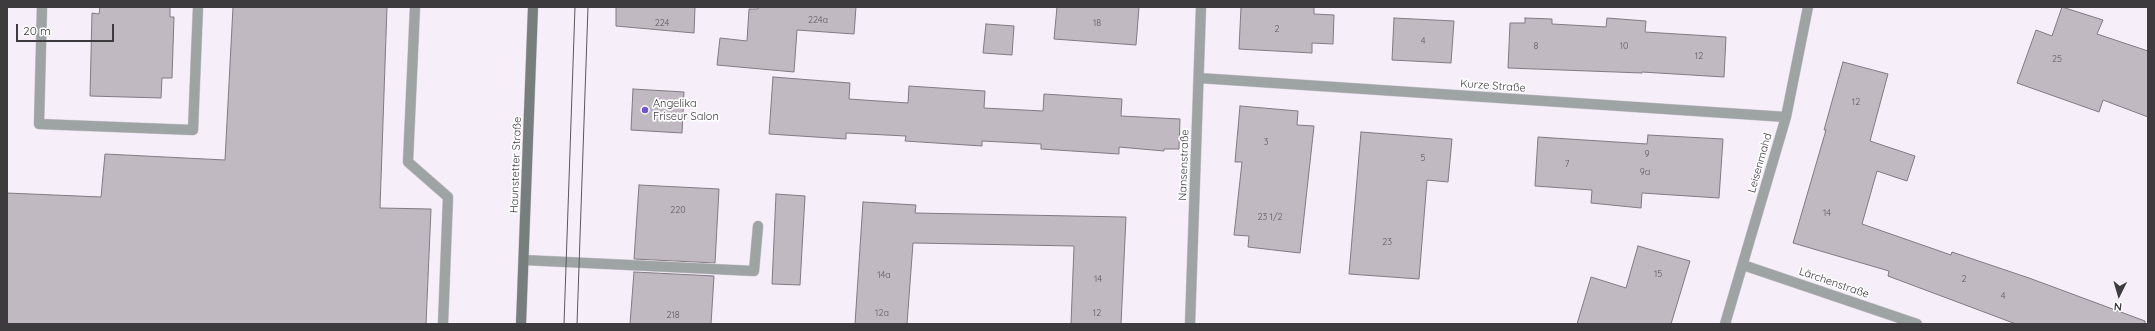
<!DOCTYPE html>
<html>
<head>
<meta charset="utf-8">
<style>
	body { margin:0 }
	#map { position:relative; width:2155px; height:331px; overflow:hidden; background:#f6eef8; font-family:Quicksand,sans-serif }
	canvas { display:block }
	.frame { position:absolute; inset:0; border:8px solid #3e3b3e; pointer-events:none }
	.north { position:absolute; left:2099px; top:275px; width:40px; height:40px; -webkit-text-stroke:3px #fefefe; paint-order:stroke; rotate:185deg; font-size:11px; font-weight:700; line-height:16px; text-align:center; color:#3e3b3e }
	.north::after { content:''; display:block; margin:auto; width:14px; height:18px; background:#3e3b3e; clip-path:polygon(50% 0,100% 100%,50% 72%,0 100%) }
	.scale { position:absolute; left:16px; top:24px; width:98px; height:18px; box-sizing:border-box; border:2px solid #3e3b3e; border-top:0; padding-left:5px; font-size:12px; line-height:14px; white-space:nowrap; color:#3e3b3e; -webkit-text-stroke:3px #fefefe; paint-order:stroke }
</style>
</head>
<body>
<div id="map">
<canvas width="2155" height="331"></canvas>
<div class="frame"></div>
<div class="north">N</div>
<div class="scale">20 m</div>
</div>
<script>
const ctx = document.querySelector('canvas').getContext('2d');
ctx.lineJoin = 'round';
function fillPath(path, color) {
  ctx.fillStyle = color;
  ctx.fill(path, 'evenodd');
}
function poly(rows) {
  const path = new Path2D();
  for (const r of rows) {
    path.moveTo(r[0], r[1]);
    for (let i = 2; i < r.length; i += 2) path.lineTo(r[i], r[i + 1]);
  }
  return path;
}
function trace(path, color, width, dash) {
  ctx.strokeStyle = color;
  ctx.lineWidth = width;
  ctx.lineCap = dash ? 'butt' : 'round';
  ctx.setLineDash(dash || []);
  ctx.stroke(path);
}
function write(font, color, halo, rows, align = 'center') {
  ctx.font = font + ' Quicksand,sans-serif';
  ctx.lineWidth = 3.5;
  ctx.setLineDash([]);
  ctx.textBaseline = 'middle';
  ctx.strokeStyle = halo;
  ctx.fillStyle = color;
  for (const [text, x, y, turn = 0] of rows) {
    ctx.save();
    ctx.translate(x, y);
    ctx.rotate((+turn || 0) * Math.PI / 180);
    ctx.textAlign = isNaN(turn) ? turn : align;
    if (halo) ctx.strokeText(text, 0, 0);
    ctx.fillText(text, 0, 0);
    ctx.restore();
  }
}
const building = poly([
	[100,7,170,7,170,17,174,17,172,78,162,78,161,98,90,96,92,13,99,14,100,7],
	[233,7,387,7,380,208,431,209,426,324,7,324,7,193,101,197,105,154,225,160,233,7],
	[616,7,695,7,694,33,616,26,616,7],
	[758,7,856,7,854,34,797,30,794,72,717,65,720,38,747,41,749,9,758,9,758,7],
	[1057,7,1139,7,1136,45,1054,39,1057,7],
	[1241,7,1314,7,1314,14,1334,15,1333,44,1312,43,1312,53,1239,49,1241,7],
	[2062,7,2103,20,2097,34,2148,51,2148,117,2103,100,2099,112,2017,83,2036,30,2052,36,2062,7],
	[1394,18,1454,21,1451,63,1392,60,1394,18],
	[1525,18,1552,19,1552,24,1606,27,1607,18,1646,21,1645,32,1726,37,1724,77,1642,72,1642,73,1508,68,1510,23,1525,23,1525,18],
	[986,24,1014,26,1012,55,983,53,986,24],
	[1843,62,1888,74,1870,141,1915,156,1907,181,1877,171,1862,224,1951,255,1952,252,2029,278,2145,321,2145,324,2016,324,1888,276,1889,271,1793,243,1826,130,1824,130,1843,62],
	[773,77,850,83,849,99,878,101,908,103,909,86,985,91,984,108,1043,111,1044,94,1122,99,1121,116,1180,119,1179,149,1164,149,1164,151,1119,147,1119,154,1041,149,1041,144,982,141,982,146,905,141,906,136,846,133,846,139,769,134,773,77],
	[633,89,684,92,682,133,631,130,633,89],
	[1240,106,1298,111,1297,125,1314,126,1300,253,1248,247,1249,236,1234,235,1242,162,1235,162,1240,106],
	[1361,132,1452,139,1448,182,1427,180,1419,279,1349,274,1361,132],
	[1648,135,1723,139,1719,198,1642,193,1641,208,1591,203,1592,190,1535,186,1538,137,1647,144,1648,135],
	[639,185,719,189,715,263,634,259,639,185],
	[776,194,805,196,800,285,772,284,776,194],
	[863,202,916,205,915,213,1126,217,1121,324,1071,324,1074,246,913,243,907,324,855,324,863,202],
	[1638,246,1690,261,1671,324,1577,324,1591,277,1626,288,1638,246],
	[634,272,714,276,711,324,630,324,634,272]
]);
fillPath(building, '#c0b9c2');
trace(building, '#827a83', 1);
const lane = poly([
	[42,7,39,124,193,130,198,7],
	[415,7,408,162,448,197,443,324],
	[524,260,754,271,758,226]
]);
const street = poly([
	[1199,78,1786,117],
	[1743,265,1917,324],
	[1190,324,1201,7],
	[1725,324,1786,117,1808,7]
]);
const secondary = poly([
	[521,324,533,7]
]);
trace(lane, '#d1cad3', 11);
trace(street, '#d1cad3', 11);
trace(secondary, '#d1cad3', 11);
trace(lane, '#9ea4a3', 10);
trace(street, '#9ea4a3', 10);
trace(secondary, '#767f7e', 10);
trace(poly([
	[564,324,575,7],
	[577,324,588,7]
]), '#5b575b', 1);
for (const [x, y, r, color] of [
	[645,110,4,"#7156d0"]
]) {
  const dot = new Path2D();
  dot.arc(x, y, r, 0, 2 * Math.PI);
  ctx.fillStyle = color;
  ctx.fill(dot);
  trace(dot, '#fefefe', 1.5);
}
write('9px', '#5e5a5f', null, [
	["224a",818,20],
	["224",662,23],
	["18",1097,23],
	["2",1277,29],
	["4",1423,41],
	["8",1536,46],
	["10",1624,46],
	["12",1699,56],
	["25",2057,59],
	["12",1856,102],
	["3",1266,142],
	["9",1647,154],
	["5",1423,158],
	["7",1567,164],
	["9a",1645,172],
	["220",678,210],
	["14",1827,213],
	["23 1/2",1270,217],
	["23",1387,242],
	["15",1658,274],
	["14a",884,275],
	["14",1098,279],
	["2",1964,279],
	["4",2003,296],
	["12a",882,313],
	["12",1097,313],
	["218",673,315]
]);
write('11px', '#3e3b3e', '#fefefe', [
	["Kurze Straße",1493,86,4],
	["Leisenmahd",1760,163,-74],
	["Haunstetter Straße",516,165,-88],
	["Nansenstraße",1184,165,-88],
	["Lärchenstraße",1834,283,19]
]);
write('11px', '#3e3b3e', '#fefefe', [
	["Angelika",653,104],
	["Friseur Salon",653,117]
], 'left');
</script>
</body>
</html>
